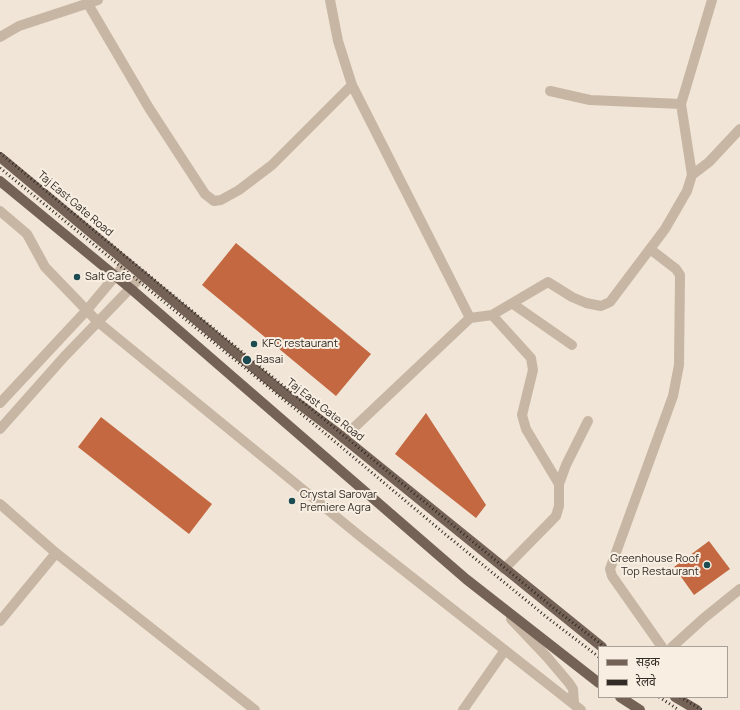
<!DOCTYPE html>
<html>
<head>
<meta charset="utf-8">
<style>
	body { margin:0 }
	#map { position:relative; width:740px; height:710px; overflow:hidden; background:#f0e5d6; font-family:Manrope,"Noto Sans Devanagari",sans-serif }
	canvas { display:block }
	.legend { position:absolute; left:598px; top:646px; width:130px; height:52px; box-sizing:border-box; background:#f8efe2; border:1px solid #a9a096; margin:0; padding:5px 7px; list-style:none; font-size:12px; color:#322a25 }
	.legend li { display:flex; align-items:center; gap:8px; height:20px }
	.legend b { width:20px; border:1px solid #a9a096 }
</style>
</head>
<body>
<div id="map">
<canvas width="740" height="710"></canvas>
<ul class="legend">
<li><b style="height:5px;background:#746256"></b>सड़क</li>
<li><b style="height:5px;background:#322a25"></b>रेलवे</li>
</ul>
</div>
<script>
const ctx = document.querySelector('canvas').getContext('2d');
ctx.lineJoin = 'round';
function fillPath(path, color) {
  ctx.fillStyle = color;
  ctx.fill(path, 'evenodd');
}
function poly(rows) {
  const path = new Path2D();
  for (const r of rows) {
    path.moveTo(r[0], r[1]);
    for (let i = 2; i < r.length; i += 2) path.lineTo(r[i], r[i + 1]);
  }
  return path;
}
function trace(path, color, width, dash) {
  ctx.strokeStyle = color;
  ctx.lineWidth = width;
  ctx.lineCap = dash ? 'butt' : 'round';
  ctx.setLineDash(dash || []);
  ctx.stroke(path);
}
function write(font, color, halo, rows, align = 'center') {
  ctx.font = font + ' Manrope,sans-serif';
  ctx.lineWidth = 4;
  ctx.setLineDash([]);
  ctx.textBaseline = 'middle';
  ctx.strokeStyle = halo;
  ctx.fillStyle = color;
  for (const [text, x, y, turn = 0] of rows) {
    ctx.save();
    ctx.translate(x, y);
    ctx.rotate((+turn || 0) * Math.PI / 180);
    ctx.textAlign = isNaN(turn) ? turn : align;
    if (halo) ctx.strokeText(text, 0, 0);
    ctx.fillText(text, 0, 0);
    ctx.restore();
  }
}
fillPath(poly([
	[236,243,371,354,336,396,202,285],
	[426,413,486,505,476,518,395,454],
	[101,417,212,504,189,534,78,447],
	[709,541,730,569,694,595,674,567]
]), '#c36840');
trace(poly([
	[330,0,338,41,352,85,470,318],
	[88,4,149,108,205,194,214,201,221,200,239,190,272,165,352,85],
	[0,37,19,26,98,0],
	[550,91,590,100,681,104],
	[692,175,709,162,740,129],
	[0,211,27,234,45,267,98,322,361,537,581,710],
	[650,249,676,269,680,275,679,365,673,396,610,569,612,576,662,647],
	[513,304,572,345],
	[492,315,531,358,533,370,522,415,526,429,559,484],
	[0,403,86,311,127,262],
	[0,429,64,357,143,275],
	[343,438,470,318,492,315,548,282,572,297,586,303,601,306,610,302,665,229,687,191,692,175,681,104,712,0],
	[0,504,56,553,255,710],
	[504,569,556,516,559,506,559,484,566,465,588,421],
	[511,619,547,657,569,683,573,689,574,703],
	[0,621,56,553],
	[672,647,704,618,740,589],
	[463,710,505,650]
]), '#c7b6a3', 10);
trace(poly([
	[0,157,279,389,335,431,602,647],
	[0,181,130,288,466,579,599,683],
	[620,697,640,710],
	[675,697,697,710]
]), '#746256', 10);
trace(poly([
	[0,153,556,610,605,647],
	[0,168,321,430,445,534,549,619,599,657],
	[659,697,679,710],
	[680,697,702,710]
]), '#322a25', 3, [1, 3]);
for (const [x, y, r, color] of [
	[77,277,4,"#1c4b52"],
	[254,344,4,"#1c4b52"],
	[247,360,5,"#1c4b52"],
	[292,501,4,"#1c4b52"],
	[707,565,4,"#1c4b52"]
]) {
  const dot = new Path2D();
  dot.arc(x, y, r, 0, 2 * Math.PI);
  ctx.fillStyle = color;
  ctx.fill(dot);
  trace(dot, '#f8efe2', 1.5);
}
write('11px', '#322a25', '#f8efe2', [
	["Taj East Gate Road",75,204,40],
	["Taj East Gate Road",325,410,38]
]);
write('11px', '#322a25', '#f8efe2', [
	["Salt Cafe",85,277],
	["KFC restaurant",262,344],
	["Basai",256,360],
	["Crystal Sarovar",300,495],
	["Premiere Agra",300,508],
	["Greenhouse Roof",699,559,"right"],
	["Top Restaurant",699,572,"right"]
], 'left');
</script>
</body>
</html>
